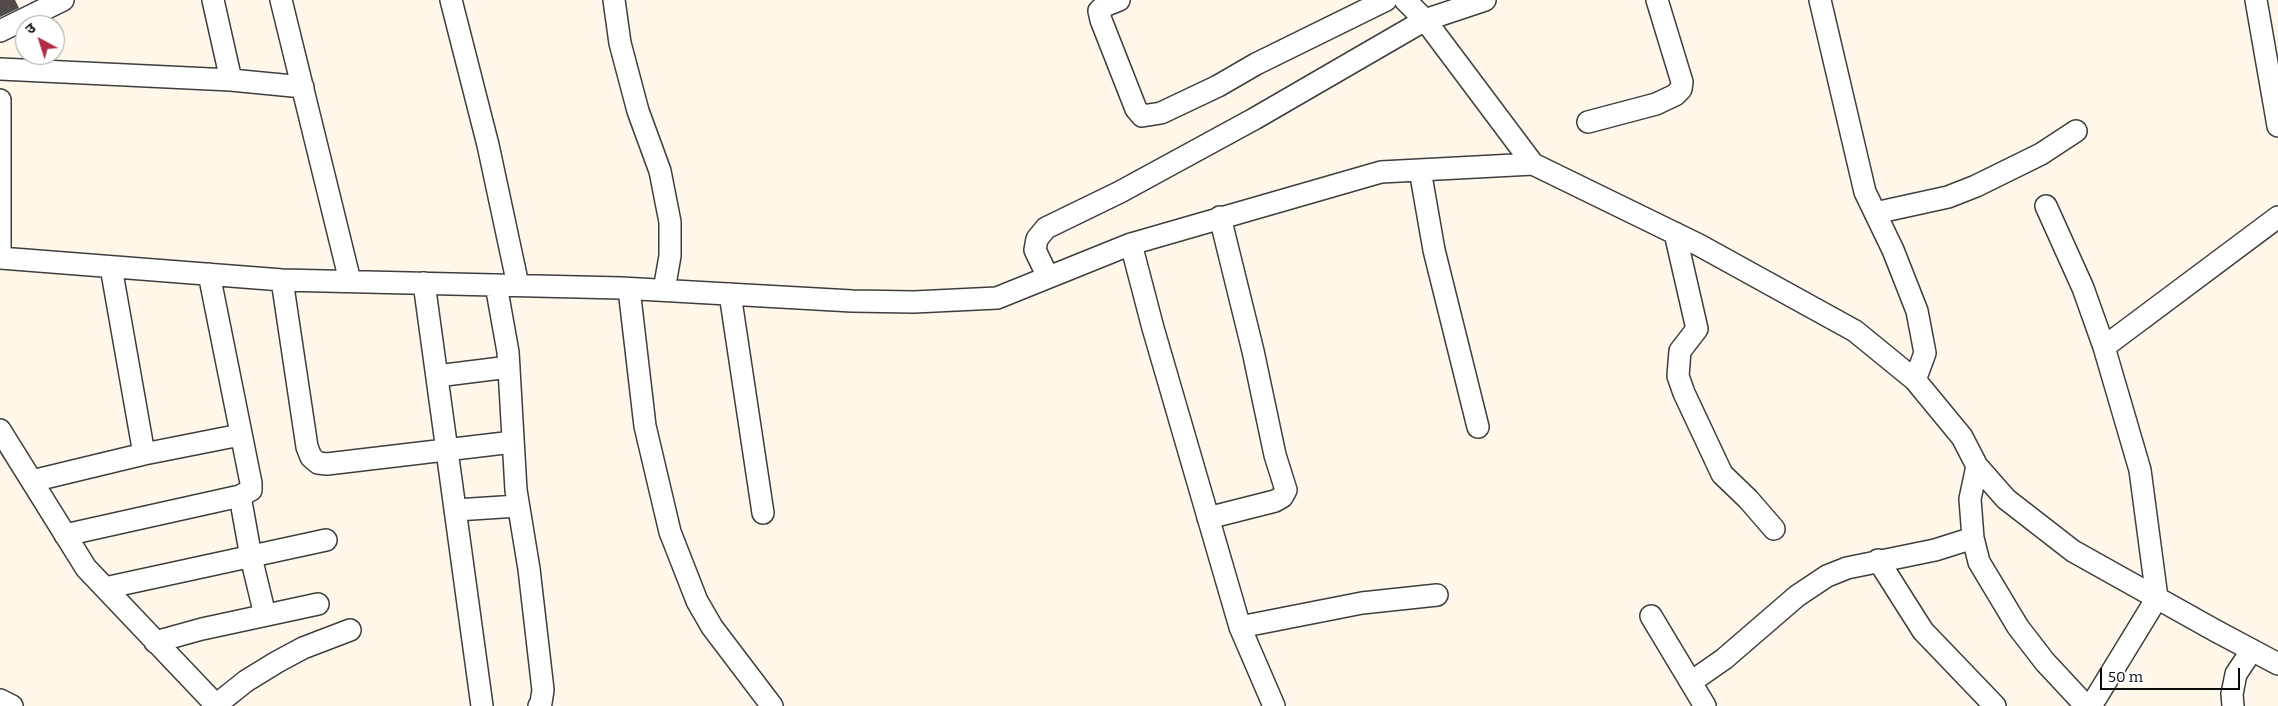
<!DOCTYPE html>
<html>
<head>
<meta charset="utf-8">
<style>
	body { margin:0 }
	#map { position:relative; width:2278px; height:706px; overflow:hidden; background:#fef7ea; font-family:Bitter,"Noto Sans Devanagari",serif }
	canvas { display:block }
	.north { position:absolute; left:15px; top:15px; width:50px; height:50px; box-sizing:border-box; background:#fff; border:1px solid #9d9d9d; border-radius:50%; rotate:320deg; font-size:14px; font-weight:700; line-height:20px; text-align:center; color:#0b0b0b }
	.north::after { content:''; display:block; margin:auto; width:18px; height:22px; background:#b12d45; clip-path:polygon(50% 0,100% 100%,50% 72%,0 100%) }
	.scale { position:absolute; left:2100px; top:668px; width:140px; height:22px; box-sizing:border-box; border:2px solid #0b0b0b; border-top:0; padding-left:6px; font-size:15px; line-height:18px; white-space:nowrap; color:#0b0b0b; -webkit-text-stroke:4px #fff; paint-order:stroke }
</style>
</head>
<body>
<div id="map">
<canvas width="2278" height="706"></canvas>
<div class="north">उ</div>
<div class="scale">50 m</div>
</div>
<script>
const ctx = document.querySelector('canvas').getContext('2d');
ctx.lineJoin = 'round';
function fillPath(path, color) {
  ctx.fillStyle = color;
  ctx.fill(path, 'evenodd');
}
function poly(rows) {
  const path = new Path2D();
  for (const r of rows) {
    path.moveTo(r[0], r[1]);
    for (let i = 2; i < r.length; i += 2) path.lineTo(r[i], r[i + 1]);
  }
  return path;
}
function trace(path, color, width, dash) {
  ctx.strokeStyle = color;
  ctx.lineWidth = width;
  ctx.lineCap = dash ? 'butt' : 'round';
  ctx.setLineDash(dash || []);
  ctx.stroke(path);
}
fillPath(poly([
	[0,0,15,0,19,8,0,17]
]), '#534b48');
const minor = poly([
	[213,0,231,80],
	[281,0,350,281],
	[451,0,488,145,518,285],
	[614,0,620,43,638,111,660,171,670,222,670,256,664,290],
	[1119,0,1104,6,1099,11,1101,20,1136,109,1142,116,1161,113,1218,86,1256,64,1386,0],
	[1485,0,1425,20,1533,164],
	[1820,0,1865,192,1893,250,1917,311,1925,353,1915,380],
	[2256,0,2278,126],
	[0,31,63,0],
	[0,69,231,80,303,87],
	[0,100,0,258],
	[1588,122,1656,104,1675,95,1681,89,1682,82,1657,0],
	[1420,170,1434,250,1478,427],
	[2046,206,2083,288,2104,347,2140,470,2157,598,2091,706],
	[1875,213,1948,197,1976,186,2041,154,2076,131],
	[1675,233,1697,329,1680,351,1678,376,1684,393,1722,474,1748,499,1774,529],
	[1131,244,1153,328,1240,627,1274,706],
	[0,258,282,280,621,288,852,301,914,302,997,298,1131,244,1381,172,1533,164,1699,245,1855,331,1915,380,1962,437,1977,466,2006,499,2073,551,2216,631,2278,664],
	[111,267,144,454],
	[1048,277,1035,250,1037,239,1046,228,1120,192,1254,119,1425,20,1405,0],
	[282,280,307,447,311,457,318,463,327,464,513,442],
	[424,283,482,706],
	[496,285,508,352,516,490,529,569,543,690,541,703,539,706],
	[629,289,645,426,670,532,697,601,712,627,772,706],
	[730,294,763,513],
	[2104,347,2278,217],
	[437,376,509,367],
	[0,430,86,568,217,706],
	[1977,466,1970,499,1973,538,1979,562,2018,627,2045,662,2086,706],
	[32,481,144,454,240,435],
	[240,496,251,557,265,615],
	[456,510,518,506],
	[1208,518,1275,501,1282,497,1286,490,1275,455,1253,351,1220,217],
	[65,535,240,496,251,490,251,483,209,274],
	[1878,560,1923,631,1995,706],
	[105,588,326,540],
	[1651,616,1705,706],
	[1240,627,1362,603,1437,595],
	[155,642,202,629,318,604],
	[1691,682,1724,659,1797,596,1827,576,1847,568,1935,550,1973,538],
	[0,700,12,706],
	[216,705,246,681,277,662,303,648,350,630],
	[2233,706,2232,694,2236,674,2252,650]
]);
trace(minor, '#3e3e3e', 24);
trace(minor, '#fff', 21);
</script>
</body>
</html>
